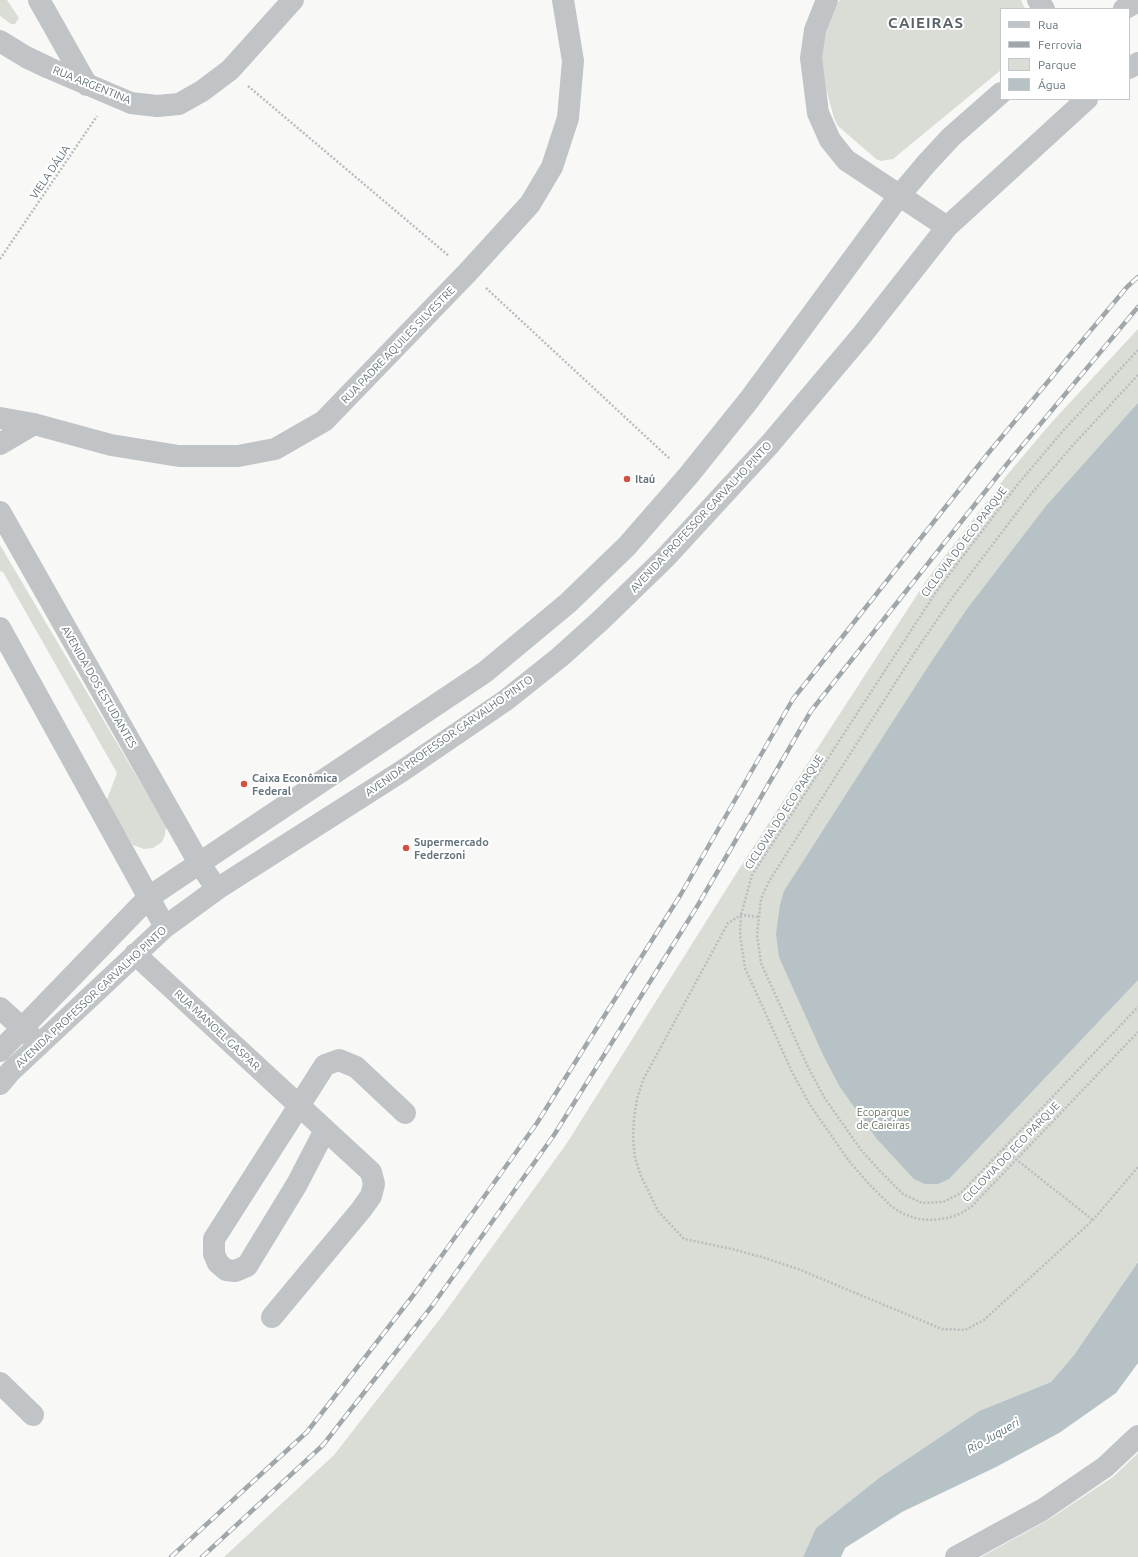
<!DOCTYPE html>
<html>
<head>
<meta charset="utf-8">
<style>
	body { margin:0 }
	#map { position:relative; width:1138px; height:1557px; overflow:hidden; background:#f8f8f6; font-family:Ubuntu,sans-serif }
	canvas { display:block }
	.legend { position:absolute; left:1000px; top:8px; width:130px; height:92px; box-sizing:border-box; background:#fff; border:1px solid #c2c8cb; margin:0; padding:5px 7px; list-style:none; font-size:12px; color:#66767e }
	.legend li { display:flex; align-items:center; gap:8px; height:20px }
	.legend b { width:20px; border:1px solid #c2c8cb }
</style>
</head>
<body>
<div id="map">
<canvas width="1138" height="1557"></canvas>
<ul class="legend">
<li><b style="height:5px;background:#c0c4c7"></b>Rua</li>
<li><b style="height:5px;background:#a0a7ab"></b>Ferrovia</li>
<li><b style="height:11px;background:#d9ddd6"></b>Parque</li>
<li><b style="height:11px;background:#b6c2c5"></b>Água</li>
</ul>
</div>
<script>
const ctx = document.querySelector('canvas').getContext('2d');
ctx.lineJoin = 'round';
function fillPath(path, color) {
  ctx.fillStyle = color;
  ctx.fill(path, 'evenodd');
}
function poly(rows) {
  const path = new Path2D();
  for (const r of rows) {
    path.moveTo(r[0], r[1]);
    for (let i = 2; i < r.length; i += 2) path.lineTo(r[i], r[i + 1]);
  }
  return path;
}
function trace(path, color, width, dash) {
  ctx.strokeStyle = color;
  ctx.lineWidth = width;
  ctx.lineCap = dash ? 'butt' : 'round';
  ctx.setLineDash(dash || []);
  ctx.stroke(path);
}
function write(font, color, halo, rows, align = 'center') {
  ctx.font = font + ' Ubuntu,sans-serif';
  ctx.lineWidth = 4;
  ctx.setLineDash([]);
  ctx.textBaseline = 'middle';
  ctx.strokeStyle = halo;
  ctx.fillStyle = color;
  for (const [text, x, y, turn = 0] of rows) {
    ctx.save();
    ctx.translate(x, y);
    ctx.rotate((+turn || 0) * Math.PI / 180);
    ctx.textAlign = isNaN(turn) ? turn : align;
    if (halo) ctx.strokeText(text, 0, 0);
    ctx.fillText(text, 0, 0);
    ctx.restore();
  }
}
fillPath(poly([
	[0,0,7,0,19,18,15,24,11,24,0,16],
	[840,0,1021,0,1025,9,1001,9,1001,70,893,159,881,161,876,159,838,126,834,118,822,74,820,42,831,10],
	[1138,329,1138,1262,1074,1355,1051,1382,979,1411,879,1478,816,1528,803,1557,224,1557,334,1455,443,1315,567,1143,739,869,926,581,1007,475,1051,423],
	[0,545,166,826,165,835,162,842,153,848,144,849,133,845,106,802,117,773,3,572,0,571],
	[1138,1453,1138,1557,981,1557,1048,1520,1113,1477]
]), '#d9ddd6');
fillPath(poly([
	[1138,403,1138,980,949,1179,938,1184,925,1184,914,1179,876,1138,840,1087,824,1057,779,957,776,934,780,905,784,891,931,662,967,609,1046,506],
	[1138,1262,1138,1363,1116,1393,1059,1433,996,1467,902,1512,845,1548,841,1557,803,1557,816,1528,879,1478,979,1411,1051,1382,1074,1355]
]), '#b6c2c5');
trace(poly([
	[248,86,449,256],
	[0,259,97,116],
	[486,288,670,459],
	[1138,350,1062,432,1018,484,938,589,752,875,741,915,740,935,745,968,792,1072,810,1105,849,1161,869,1184,892,1207,904,1214,918,1219,933,1220,947,1218,960,1214,972,1206,1138,1032],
	[1138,375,1074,444,1031,494,952,598,915,652,768,883,761,899,757,935,761,963,807,1065,824,1097,861,1150,881,1172,903,1194,922,1203,943,1202,961,1193,1138,1007],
	[758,917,741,915,728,923,643,1080,637,1099,634,1118,633,1138,635,1158,641,1176,658,1211,684,1239,732,1249,765,1258,798,1269,942,1329,965,1330,984,1320,1093,1220,1138,1167],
	[1003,1149,1093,1220]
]), '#babdbf', 2.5, [2, 2]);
trace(poly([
	[39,0,87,85],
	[827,0,815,30,811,58,818,113,830,140,846,160,947,227],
	[1038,0,1044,9],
	[1124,9,1138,1],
	[0,41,26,57,49,68,131,103,157,106,179,104,202,91,230,70,293,0],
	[1129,68,1138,63],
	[0,418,34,424,111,445,179,456,238,456,275,449,324,421,468,272,530,204,552,167,568,118,573,61,563,0],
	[0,444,34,424],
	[0,512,199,863,217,889],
	[0,628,165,927],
	[135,954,371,1172,374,1184,371,1196,361,1210,272,1317],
	[0,1008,33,1038],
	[0,1051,149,897,485,672,568,603,627,546,688,476,749,400,899,196,926,164,951,137,1001,93],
	[0,1084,10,1072,165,927,217,889,402,771,506,700,560,657,600,621,665,558,770,444,862,335,947,227,1087,99],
	[325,1130,297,1184,247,1266,235,1271,226,1270,218,1263,214,1254,214,1239,325,1065,339,1060,356,1067,405,1113],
	[0,1383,33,1415],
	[956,1557,1042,1510,1105,1467,1138,1436]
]), '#c0c4c7', 22);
const rail = poly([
	[171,1557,307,1432,415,1293,537,1123,681,894,793,699,990,451,1127,287,1138,277],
	[202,1557,323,1445,432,1306,554,1135,698,905,811,711,1007,464,1138,307]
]);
trace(rail, '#a0a7ab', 4.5);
trace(rail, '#fff', 3, [9]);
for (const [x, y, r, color] of [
	[627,479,4,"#d0513f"],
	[244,784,4,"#d0513f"],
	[406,848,4,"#d0513f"]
]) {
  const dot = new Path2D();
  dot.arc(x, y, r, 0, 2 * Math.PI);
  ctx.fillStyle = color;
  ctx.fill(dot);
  trace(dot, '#fff', 1.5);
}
write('11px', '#66767e', '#fff', [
	["RUA ARGENTINA",92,85,22],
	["VIELA DÁLIA",50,172,-56],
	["RUA PADRE AQUILES SILVESTRE",398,345,-46],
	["AVENIDA PROFESSOR CARVALHO PINTO",701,517,-47],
	["CICLOVIA DO ECO PARQUE",964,542,-53],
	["AVENIDA DOS ESTUDANTES",99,687,60],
	["AVENIDA PROFESSOR CARVALHO PINTO",449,736,-35],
	["CICLOVIA DO ECO PARQUE",784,812,-57],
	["AVENIDA PROFESSOR CARVALHO PINTO",91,997,-43],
	["RUA MANOEL GASPAR",217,1030,43],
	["CICLOVIA DO ECO PARQUE",1011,1152,-46]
]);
write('bold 11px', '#66767e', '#fff', [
	["Itaú",635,479],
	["Caixa Econômica",252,778],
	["Federal",252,791],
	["Supermercado",414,842],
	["Federzoni",414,855]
], 'left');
write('11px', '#6a7765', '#fff', [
	["Ecoparque",883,1112],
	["de Caieiras",883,1125]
]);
write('italic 12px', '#617578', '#fff', [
	["Rio Juqueri",993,1436,-30]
]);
ctx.letterSpacing = '1px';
write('bold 15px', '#58646a', '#fff', [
	["CAIEIRAS",926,23]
]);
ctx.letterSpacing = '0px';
</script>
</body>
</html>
